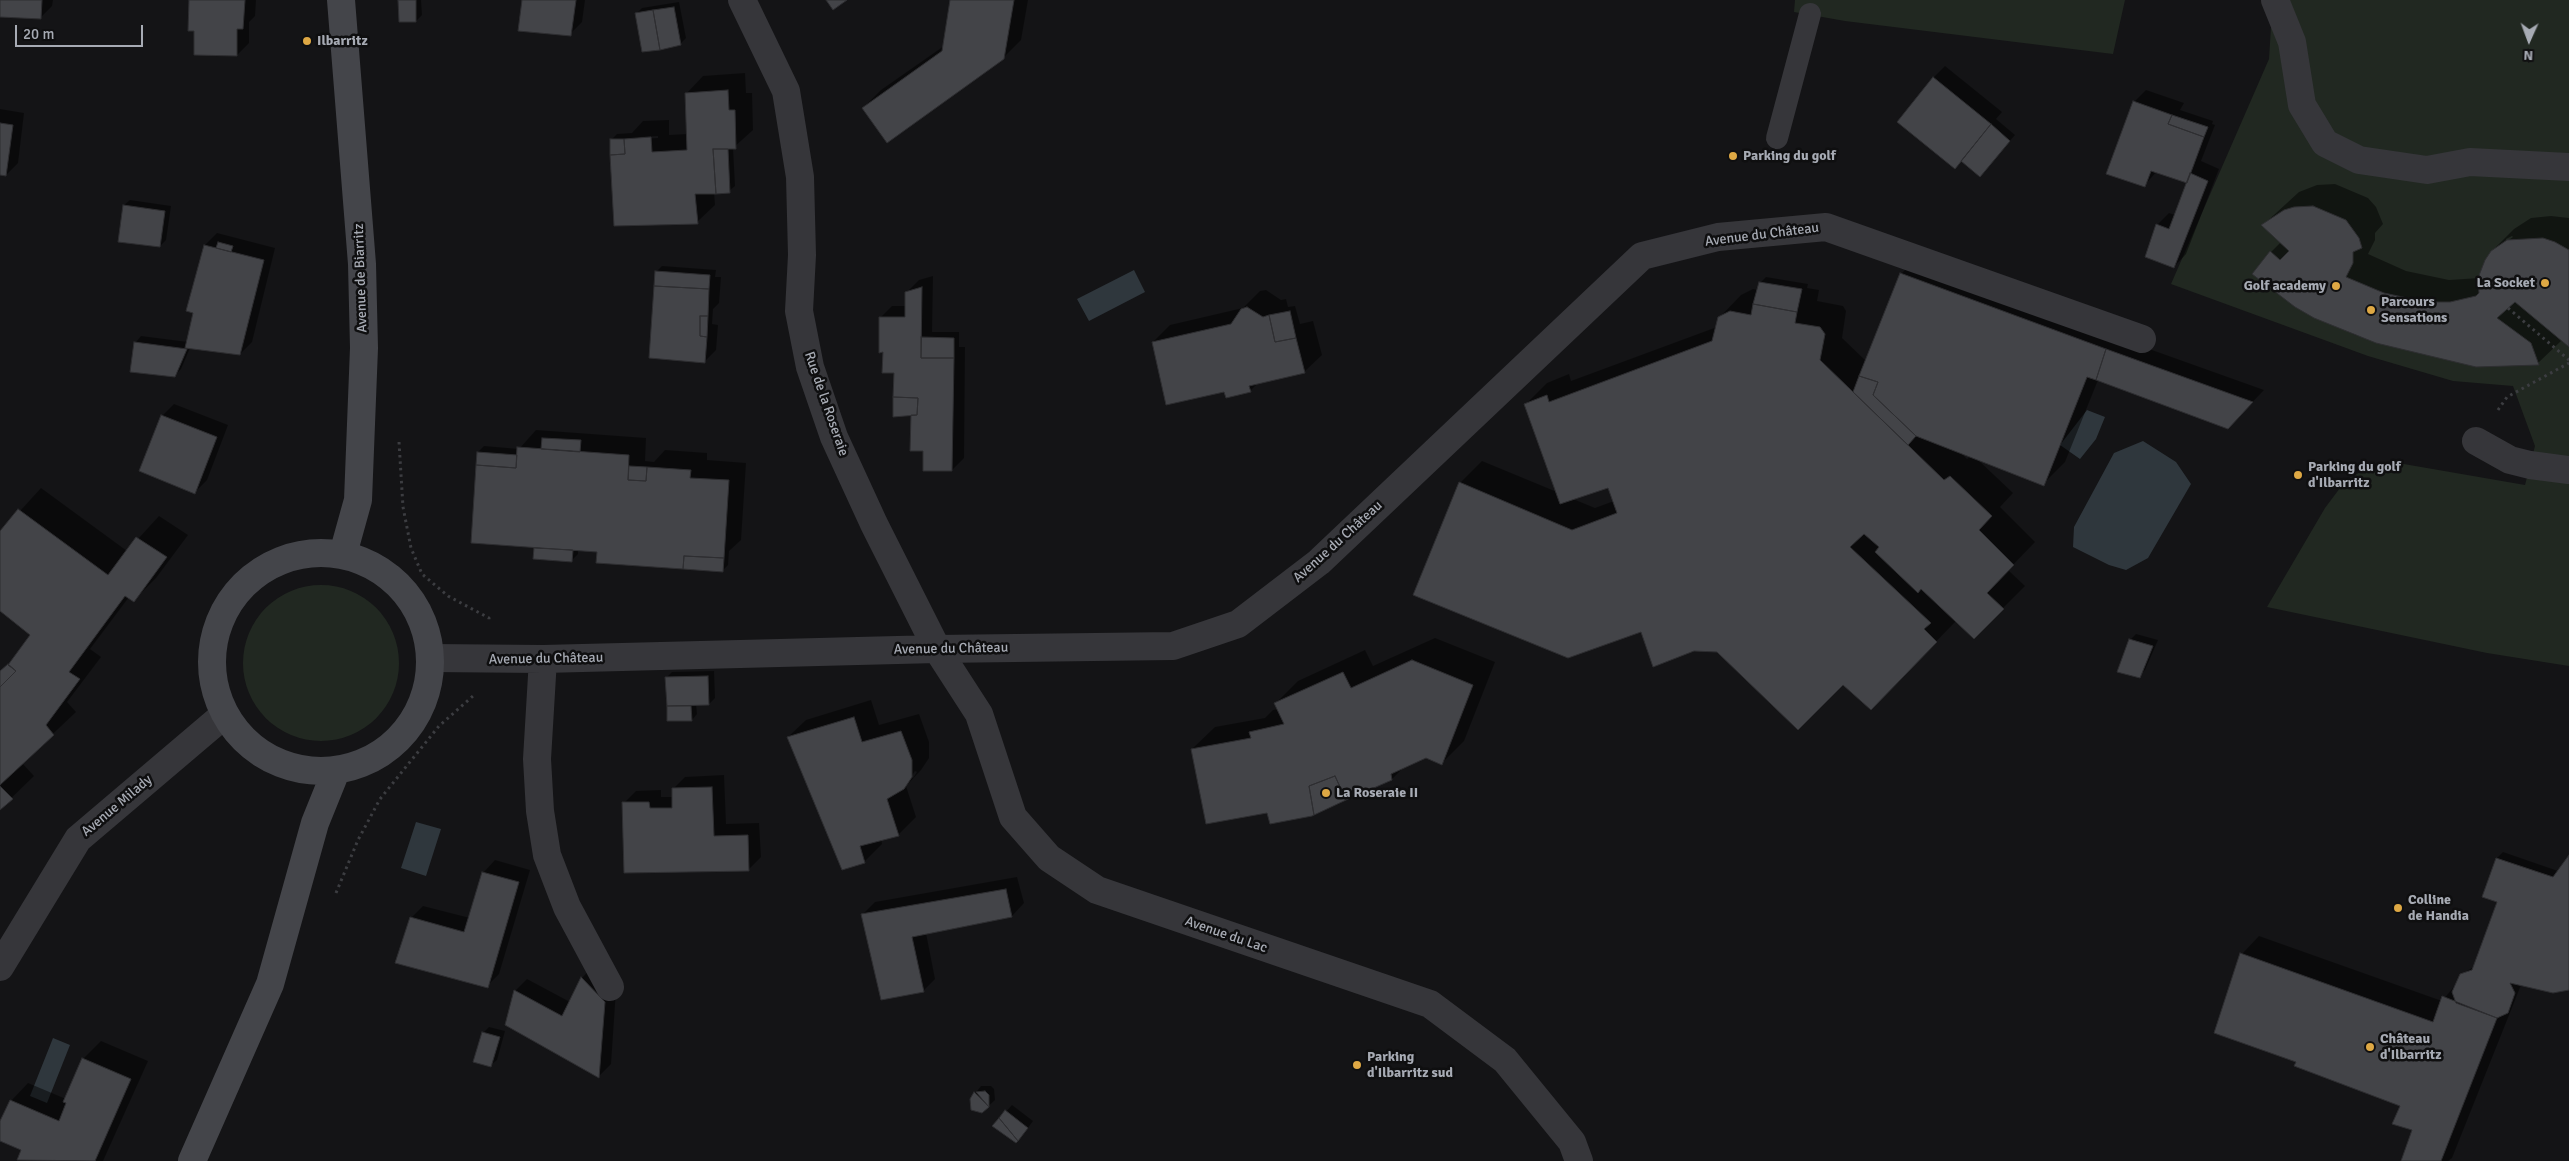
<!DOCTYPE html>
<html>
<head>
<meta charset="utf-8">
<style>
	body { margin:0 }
	#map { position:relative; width:2569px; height:1161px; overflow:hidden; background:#141416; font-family:Signika,sans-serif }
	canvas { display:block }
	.north { position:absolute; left:2504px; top:15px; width:50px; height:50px; -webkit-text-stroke:4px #0f0f10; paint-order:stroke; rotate:182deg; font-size:14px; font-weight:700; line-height:20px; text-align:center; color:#a7abb4 }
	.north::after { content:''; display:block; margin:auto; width:18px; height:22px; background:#a7abb4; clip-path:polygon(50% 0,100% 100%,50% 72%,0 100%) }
	.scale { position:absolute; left:15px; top:25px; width:128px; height:22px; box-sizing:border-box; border:2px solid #a7abb4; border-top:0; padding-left:6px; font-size:15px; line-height:18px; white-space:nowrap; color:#a7abb4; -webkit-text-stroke:4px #0f0f10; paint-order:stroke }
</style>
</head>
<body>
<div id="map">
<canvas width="2569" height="1161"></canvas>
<div class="north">N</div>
<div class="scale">20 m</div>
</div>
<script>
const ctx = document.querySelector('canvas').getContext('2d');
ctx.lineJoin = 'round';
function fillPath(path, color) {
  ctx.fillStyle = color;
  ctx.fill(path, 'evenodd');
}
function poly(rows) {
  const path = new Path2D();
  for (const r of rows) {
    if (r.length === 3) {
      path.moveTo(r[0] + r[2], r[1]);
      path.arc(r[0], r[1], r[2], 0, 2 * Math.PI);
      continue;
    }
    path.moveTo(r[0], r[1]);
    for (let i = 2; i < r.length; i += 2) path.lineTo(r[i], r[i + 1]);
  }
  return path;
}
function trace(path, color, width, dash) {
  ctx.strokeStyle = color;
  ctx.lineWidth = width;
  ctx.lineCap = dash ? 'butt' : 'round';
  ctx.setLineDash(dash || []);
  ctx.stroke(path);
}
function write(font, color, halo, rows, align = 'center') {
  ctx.font = font + ' Signika,sans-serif';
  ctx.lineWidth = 5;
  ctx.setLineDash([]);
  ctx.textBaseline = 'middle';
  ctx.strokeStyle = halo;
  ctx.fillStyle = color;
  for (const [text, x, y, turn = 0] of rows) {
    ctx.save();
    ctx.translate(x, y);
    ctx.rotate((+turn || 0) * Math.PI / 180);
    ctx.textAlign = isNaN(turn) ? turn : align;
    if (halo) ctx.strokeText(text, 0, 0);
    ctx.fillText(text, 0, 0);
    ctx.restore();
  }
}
fillPath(poly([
	[1795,0,2125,0,2113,54,1845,21,1794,12],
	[2263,0,2569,0,2569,666,2487,653,2267,607,2325,508,2346,480,2366,469,2398,463,2525,485,2535,446,2513,386,2453,381,2368,356,2171,284,2269,59,2272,11],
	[321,663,78]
]), '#212821');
fillPath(poly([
	[1134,270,1145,292,1089,321,1077,299],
	[2087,410,2105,417,2096,439,2080,459,2060,445],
	[2143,441,2176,462,2191,484,2148,558,2126,570,2109,565,2073,547,2074,527,2114,453],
	[416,822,441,829,426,876,401,868],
	[53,1038,70,1045,47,1103,30,1096]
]), '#2f373d');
fillPath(poly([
	[0,0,53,0,52,6,40,18,0,16],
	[190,0,256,0,255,16,249,22,249,43,237,55,196,30],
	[399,0,421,0,422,15,416,21],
	[523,0,585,0,582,22,570,34],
	[951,0,1028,0,1021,40,1003,58,863,108,881,90,944,46],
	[679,2,686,38,680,44,636,14,642,8],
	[1945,66,2002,112,1996,119,2015,135,1985,169,1933,78],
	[745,73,746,93,752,93,753,130,733,148,735,186,729,191,714,192,715,205,697,222,611,140,617,134,632,133,643,121,669,120,669,135,688,134,686,94,703,76],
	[658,136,658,138,639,139,641,137],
	[2146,90,2184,103,2180,110,2213,121,2212,124,2215,125,2201,161,2219,169,2186,254,2174,267,2157,225,2169,213,2175,215,2188,182,2157,171,2144,186,2134,102],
	[0,109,24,113,18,163,6,175,0,174],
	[2335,184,2368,198,2376,207,2383,224,2375,233,2375,240,2368,254,2406,271,2449,280,2479,278,2492,251,2514,229,2531,218,2551,216,2569,218,2569,345,2559,337,2561,341,2538,363,2476,365,2355,335,2295,306,2271,252,2281,242,2263,225,2299,192,2317,185],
	[2512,236,2513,237,2506,242,2506,239],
	[130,200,171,206,166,240,160,246,124,205],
	[217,233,275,248,252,342,240,354,190,348,181,369,175,375,136,342,141,336,188,342,195,312,205,245],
	[1923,252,2124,340,2264,390,2240,415,2098,380,2065,462,2043,484,1976,458,2013,493,2000,507,2035,542,2008,570,2025,586,1974,637,1956,621,1893,686,1843,683,1642,631,1460,483,1482,461,1557,492,1525,405,1547,383,1569,374,1571,381,1717,327,1719,318,1741,295,1753,289,1758,290,1760,283,1766,277,1808,284,1807,288,1819,290,1817,301,1843,306,1846,311,1842,338,1866,361,1901,274],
	[1960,452,1971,456,1967,459],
	[1609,486,1614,501,1595,508,1573,499],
	[662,266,716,270,715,277,721,277,719,303,713,309,712,324,718,325,716,350,704,362,656,272],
	[933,276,932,332,959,332,959,347,965,347,964,458,952,470,924,450,912,414,894,415,895,371,884,351,880,318,892,306,906,306,907,292,919,280],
	[1266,290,1281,300,1286,299,1288,307,1295,306,1300,324,1313,321,1322,355,1304,372,1258,383,1250,391,1225,390,1153,342,1170,325,1243,308,1260,291],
	[174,404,228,425,207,480,195,492,162,416],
	[536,430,646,438,645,461,654,462,665,450,707,453,707,460,746,463,741,540,729,551,728,565,722,571,578,549,578,554,572,560,534,558,535,546,478,452,484,446,519,449],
	[41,488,127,551,159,516,188,535,156,578,134,600,129,597,90,649,101,657,67,702,76,712,22,763,34,776,0,809,0,671,16,657,32,635,0,609,0,533],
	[2136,634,2158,640,2145,670,2139,676,2130,640],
	[1435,638,1495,662,1464,741,1442,763,1426,757,1404,767,1392,779,1268,811,1192,749,1215,727,1265,718,1273,710,1278,709,1276,703,1298,681,1365,650,1373,666],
	[714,671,715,698,709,704,696,704,697,714,692,720,668,720,666,678,672,672],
	[871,700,879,725,919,714,929,742,929,758,921,770,906,786,916,817,898,835,881,839,882,844,865,861,788,737,806,720],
	[915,771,917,772,913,778,910,778],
	[724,775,726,824,759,823,761,857,749,869,625,872,624,803,636,791,661,790,661,797,673,797,673,789,685,777],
	[2503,852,2558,871,2569,856,2569,987,2521,985,2452,1158,2448,1161,2402,1161,2413,1130,2401,1105,2297,1061,2242,954,2259,936,2442,1001,2457,983,2461,975,2475,966,2499,901,2497,858],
	[495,860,530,870,499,974,487,986,411,918,423,906,470,918,483,873],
	[1017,877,1024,903,1012,916,926,933,935,979,923,991,863,914,875,902],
	[593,966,616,990,611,1064,599,1076,506,1025,515,991,527,979,570,1002,582,978],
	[489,1027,505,1031,497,1060,491,1065,484,1032],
	[101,1041,148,1061,103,1161,18,1160,23,1149,0,1139,0,1124,11,1101,28,1083,66,1099,84,1058],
	[981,1086,991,1086,994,1089,995,1100,982,1112,971,1099],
	[1012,1105,1033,1121,1022,1136,993,1126]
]), '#0007');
const building = poly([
	[0,0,42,0,41,19,0,17,0,0],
	[189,0,245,0,243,29,237,29,237,56,194,55,194,31,188,31,189,0],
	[398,0,416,0,416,22,399,22,398,0],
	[522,0,576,0,571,36,518,31,522,0],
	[826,0,847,0,833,10,826,0],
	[950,0,1014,0,1004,59,887,143,862,108,942,51,950,0],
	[674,7,681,45,660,50,653,10,674,7],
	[653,10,660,50,642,52,635,13,653,10],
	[1933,77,1991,124,1955,169,1897,122,1933,77],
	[728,90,729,110,735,110,736,149,713,149,716,194,695,194,698,224,614,226,610,155,625,154,624,139,651,137,652,152,687,150,685,93,728,90],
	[2133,101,2172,115,2168,124,2204,137,2187,183,2151,171,2145,187,2106,174,2133,101],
	[2172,115,2208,127,2204,137,2168,124,2172,115],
	[0,123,13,125,6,176,0,175,0,123],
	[1991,124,2010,141,1980,177,1961,161,1991,124],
	[610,139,624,139,625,154,610,155,610,139],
	[713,149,728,149,730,193,716,194,713,149],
	[2190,173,2208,181,2174,268,2145,257,2156,224,2169,229,2190,173],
	[123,205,165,211,160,247,118,242,123,205],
	[2313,206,2346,220,2359,238,2362,248,2353,252,2353,263,2346,277,2384,293,2426,302,2450,302,2476,296,2479,293,2478,278,2485,260,2491,251,2507,240,2543,238,2555,242,2569,250,2569,347,2515,302,2497,318,2531,343,2539,365,2476,367,2376,343,2314,318,2295,307,2252,274,2270,251,2280,260,2289,251,2261,225,2284,210,2294,207,2313,206],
	[218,242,233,246,231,252,216,248,218,242],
	[204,245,264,260,240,355,185,348,193,313,186,311,204,245],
	[655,271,710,275,709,289,654,286,655,271],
	[1900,273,2106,349,2096,380,2087,377,2044,486,1916,436,1873,395,1878,382,1859,376,1900,273],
	[1759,282,1802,289,1797,312,1753,304,1759,282],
	[654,286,709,289,708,316,700,316,700,336,707,337,705,363,649,358,654,286],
	[922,287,921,358,954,358,952,471,923,471,923,451,910,451,911,415,917,415,918,398,893,397,894,373,882,373,883,352,879,353,879,317,905,317,905,292,922,287],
	[1753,304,1797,312,1795,323,1820,327,1825,334,1820,360,1944,480,1950,476,1992,516,1979,530,2014,565,1987,593,2004,609,1974,639,1921,589,1918,593,1875,552,1879,547,1864,534,1850,547,1931,623,1924,629,1937,642,1871,710,1843,685,1798,730,1717,652,1694,651,1653,667,1641,632,1568,658,1413,595,1459,482,1572,530,1617,513,1608,488,1560,504,1524,404,1547,395,1549,402,1712,341,1718,317,1730,311,1751,315,1753,304],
	[1247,307,1263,317,1269,315,1275,342,1296,338,1305,373,1249,386,1251,392,1226,398,1224,392,1166,405,1152,342,1231,324,1241,309,1247,307],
	[1290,311,1296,338,1275,342,1269,315,1290,311],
	[700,316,708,316,707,337,700,336,700,316],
	[921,337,954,338,954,358,921,358,921,337],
	[134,342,187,349,175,377,130,372,134,342],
	[2106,349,2253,402,2228,429,2096,380,2106,349],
	[1859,376,1878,382,1873,395,1916,436,1908,445,1853,392,1859,376],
	[893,397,918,398,917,415,893,417,893,397],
	[161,415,217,437,195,494,139,471,161,415],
	[542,438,581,440,580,452,541,449,542,438],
	[517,447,629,455,628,480,646,481,647,467,691,470,690,478,729,480,724,558,684,556,683,569,596,563,597,552,471,543,476,465,516,468,517,447],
	[477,452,517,455,516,468,476,465,477,452],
	[629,466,647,467,646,481,628,480,629,466],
	[18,509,108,575,136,537,167,557,134,602,125,596,69,672,80,679,46,725,54,735,0,785,0,687,16,671,8,665,30,635,0,611,0,531,18,509],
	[534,548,573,550,572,562,533,559,534,548],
	[684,556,724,558,723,572,683,569,684,556],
	[2129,639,2153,646,2140,678,2117,672,2129,639],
	[1412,660,1473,685,1442,765,1426,758,1391,774,1392,780,1346,800,1335,776,1309,786,1314,815,1312,816,1270,824,1267,813,1206,824,1191,749,1251,738,1249,732,1284,724,1274,703,1343,672,1351,688,1412,660],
	[8,664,16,671,0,687,0,671,8,664],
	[708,676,709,705,667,706,665,677,708,676],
	[667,706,691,706,692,721,667,721,667,706],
	[854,717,862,742,901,731,912,760,912,777,904,789,887,799,899,836,860,846,865,863,842,870,787,737,854,717],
	[1335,776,1346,800,1314,815,1309,786,1335,776],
	[0,786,13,799,0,810,0,786],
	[712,787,714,836,748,835,749,871,624,873,622,802,649,802,650,808,672,808,672,788,712,787],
	[2569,855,2569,990,2553,993,2510,983,2515,993,2508,1013,2497,1018,2456,1003,2452,992,2460,974,2472,970,2497,902,2482,897,2496,858,2553,877,2569,855],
	[482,872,519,882,488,988,395,963,410,917,464,932,482,872],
	[1006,889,1012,917,912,937,924,992,881,1000,861,914,1006,889],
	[2240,953,2433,1022,2442,996,2497,1018,2441,1161,2401,1161,2412,1130,2392,1124,2400,1106,2294,1066,2296,1062,2214,1033,2240,953],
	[581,977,605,1002,599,1078,505,1025,514,990,562,1016,581,977],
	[482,1032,500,1037,491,1067,473,1062,482,1032],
	[82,1058,131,1079,95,1161,17,1160,21,1150,0,1141,0,1121,10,1100,59,1121,66,1103,63,1102,82,1058],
	[985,1091,989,1095,989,1107,976,1092,985,1091],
	[974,1092,989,1107,982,1113,971,1110,970,1099,974,1092],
	[1005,1110,1028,1128,1018,1141,999,1118,1005,1110],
	[999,1118,1018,1141,1016,1143,992,1126,999,1118]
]);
fillPath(building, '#434448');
trace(building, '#2e2e31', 1);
trace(poly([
	[2508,308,2569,360],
	[2498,410,2507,397,2569,363],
	[399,442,403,507,411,548,422,574,448,596,489,618,489,622],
	[336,893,358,840,380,799,439,726,473,696]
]), '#3c3d41', 3, [2.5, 4]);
trace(poly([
	[1777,138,1810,14]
]), '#36363a', 22);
trace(poly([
	[742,0,786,91,800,177,802,255,799,311,810,367,834,437,874,524,937,649,979,714,1013,817,1049,858,1097,890,1430,1004,1505,1060,1572,1142,1579,1161],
	[2275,0,2292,42,2302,105,2325,143,2359,160,2427,170,2470,162,2569,167],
	[2476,441,2510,460,2530,465,2569,470],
	[431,658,543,659,937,649,1173,646,1238,624,1319,562,1642,256,1718,237,1826,227,2142,339],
	[543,659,537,759,540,811,547,855,567,907,610,987],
	[0,967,78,839,224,715]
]), '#36363a', 28);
trace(poly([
	[341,0,362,264,364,348,358,500,343,554],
	[321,662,109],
	[192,1161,270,984,315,823,336,771]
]), '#44454a', 28);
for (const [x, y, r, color] of [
	[307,41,5,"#dea844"],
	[1733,156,5,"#dea844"],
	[2545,283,5,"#dea844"],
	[2336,286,5,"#dea844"],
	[2371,310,5,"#dea844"],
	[2298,475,5,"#dea844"],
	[1326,793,5,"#dea844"],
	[2398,908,5,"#dea844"],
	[2370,1047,5,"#dea844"],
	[1357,1065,5,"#dea844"]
]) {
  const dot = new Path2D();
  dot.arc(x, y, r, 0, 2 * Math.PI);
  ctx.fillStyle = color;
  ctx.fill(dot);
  trace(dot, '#0f0f10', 2);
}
write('bold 14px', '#a7abb4', '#0f0f10', [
	["Ilbarritz",317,41],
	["Parking du golf",1743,156],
	["La Socket",2535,283,"right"],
	["Golf academy",2326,286,"right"],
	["Parcours",2381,302],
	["Sensations",2381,318],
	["Parking du golf",2308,467],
	["d'Ilbarritz",2308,483],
	["La Roseraie II",1336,793],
	["Colline",2408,900],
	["de Handia",2408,916],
	["Château",2380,1039],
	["d'Ilbarritz",2380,1055],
	["Parking",1367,1057],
	["d'Ilbarritz sud",1367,1073]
], 'left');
write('14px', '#a7abb4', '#0f0f10', [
	["Avenue du Château",1762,235,-7],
	["Avenue de Biarritz",361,278,-92],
	["Rue de la Roseraie",826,404,71],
	["Avenue du Château",1338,542,-42],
	["Avenue du Château",951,649,-1],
	["Avenue du Château",546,659,-1],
	["Avenue Milady",117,806,-40],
	["Avenue du Lac",1226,935,19]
]);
</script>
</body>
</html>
